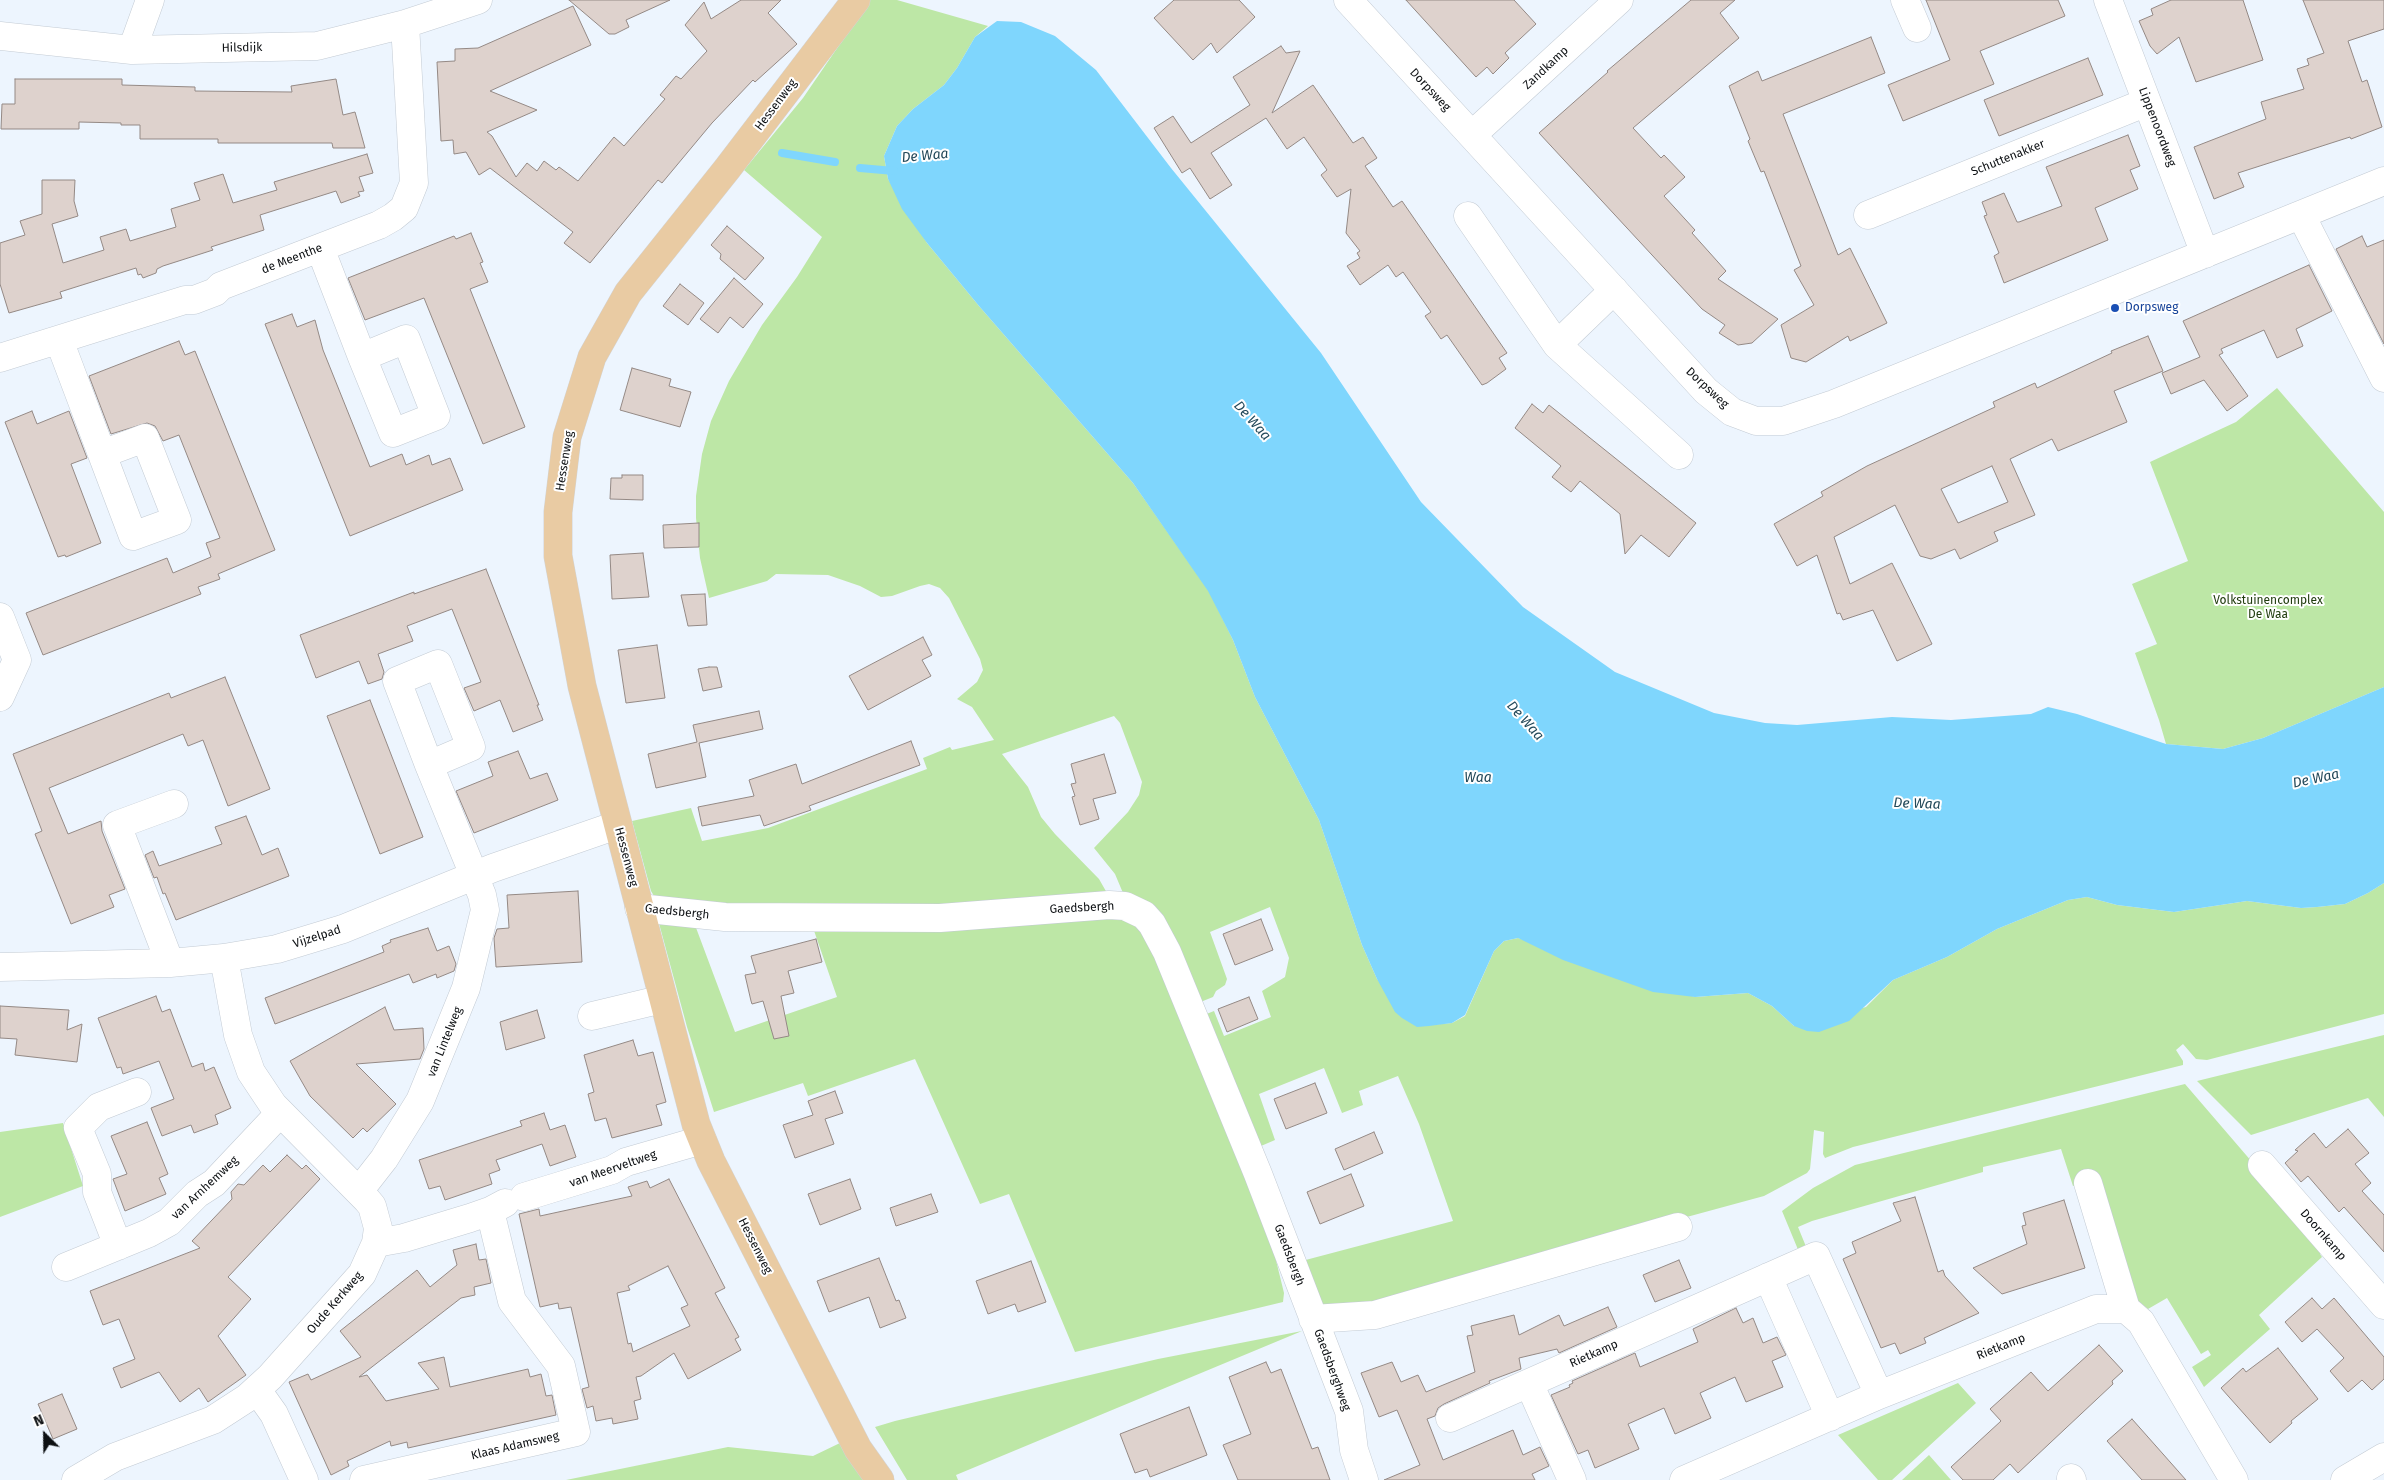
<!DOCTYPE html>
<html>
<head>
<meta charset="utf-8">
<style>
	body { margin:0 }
	#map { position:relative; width:2384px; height:1480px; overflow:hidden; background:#edf5fe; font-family:"Fira Sans",sans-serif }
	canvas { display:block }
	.north { position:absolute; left:20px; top:1410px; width:50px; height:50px; -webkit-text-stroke:4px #fff; paint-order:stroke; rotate:337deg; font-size:14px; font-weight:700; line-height:20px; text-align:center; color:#0d1013 }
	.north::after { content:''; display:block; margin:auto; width:18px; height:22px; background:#0d1013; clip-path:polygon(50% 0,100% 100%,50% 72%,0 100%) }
</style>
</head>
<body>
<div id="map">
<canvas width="2384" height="1480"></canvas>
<div class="north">N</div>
</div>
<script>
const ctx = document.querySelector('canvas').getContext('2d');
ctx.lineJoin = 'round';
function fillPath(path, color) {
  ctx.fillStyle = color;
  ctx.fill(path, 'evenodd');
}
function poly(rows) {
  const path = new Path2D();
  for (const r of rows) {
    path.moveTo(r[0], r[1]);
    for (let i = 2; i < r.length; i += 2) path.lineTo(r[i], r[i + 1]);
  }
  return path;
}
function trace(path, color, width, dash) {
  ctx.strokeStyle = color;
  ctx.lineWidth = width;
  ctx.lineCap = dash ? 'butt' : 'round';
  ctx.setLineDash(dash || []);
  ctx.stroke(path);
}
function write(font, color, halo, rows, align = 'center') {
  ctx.font = font + ' "Fira Sans",sans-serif';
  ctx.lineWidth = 4;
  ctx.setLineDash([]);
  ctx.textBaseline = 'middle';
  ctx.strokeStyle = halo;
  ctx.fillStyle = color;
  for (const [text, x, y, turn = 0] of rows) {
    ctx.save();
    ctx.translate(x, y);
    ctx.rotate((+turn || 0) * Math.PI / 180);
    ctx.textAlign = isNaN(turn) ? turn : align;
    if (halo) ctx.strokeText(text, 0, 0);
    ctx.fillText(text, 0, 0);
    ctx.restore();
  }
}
fillPath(poly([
	[870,0,897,0,988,26,975,37,957,68,944,85,913,109,897,126,884,156,888,179,927,243,979,306,1133,483,1209,591,1233,640,1255,697,1319,820,1362,945,1377,979,1417,1026,1452,1023,1465,1016,1494,951,1504,941,1518,938,1695,997,1748,993,1772,1006,1794,1026,1866,1007,1893,980,1947,957,1997,929,2068,900,2087,897,2117,905,2174,912,2247,901,2301,908,2317,907,2345,904,2368,893,2384,883,2384,1014,2207,1060,2196,1059,2183,1044,2176,1050,2183,1061,2183,1065,1853,1147,1825,1158,1823,1154,1824,1132,1814,1130,1810,1169,1807,1173,1764,1196,1558,1252,1406,1297,1323,1309,1298,1262,1453,1221,1419,1124,1398,1076,1359,1091,1363,1105,1342,1113,1324,1068,1259,1094,1275,1140,1261,1146,1199,1017,1214,1011,1224,1036,1271,1017,1262,991,1285,977,1289,958,1270,907,1210,932,1227,979,1225,985,1216,991,1213,997,1198,1003,1123,893,1115,874,1094,848,1128,812,1139,795,1142,782,1120,723,1114,716,1002,754,1028,787,1041,817,1055,834,1099,879,1107,893,845,913,657,901,651,891,632,821,691,808,702,841,768,828,927,769,923,758,950,747,952,750,994,740,972,707,957,699,977,682,983,670,980,659,949,598,940,588,929,584,920,586,892,596,881,597,860,586,828,575,776,574,767,581,709,598,700,558,696,518,696,496,702,454,711,421,729,381,762,325,797,277,822,237,744,170,803,98],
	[2277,388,2384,512,2384,687,2263,738,2223,749,2166,744,2159,720,2135,653,2157,644,2132,584,2188,561,2150,462,2236,422],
	[1106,911,1145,928,1273,1248,1284,1293,1283,1302,1075,1352,1009,1194,980,1204,915,1059,808,1096,803,1083,714,1112,687,1027,657,916,692,917,735,1032,837,997,811,922],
	[2384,1035,2384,1117,2368,1098,2251,1135,2197,1081],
	[2185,1084,2326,1248,2320,1254,2322,1257,2259,1315,2270,1329,2204,1387,2192,1367,2211,1355,2208,1350,2201,1354,2167,1298,2148,1309,2135,1299,2094,1179,2073,1186,2061,1149,1983,1167,1983,1172,1812,1221,1798,1227,1807,1249,1799,1252,1782,1211,1813,1188,1855,1165],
	[63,1123,83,1186,0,1217,0,1132],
	[1302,1331,956,1475,958,1480,907,1480,875,1427,895,1421,1158,1359],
	[1958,1383,1976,1403,1892,1480,1878,1480,1838,1435],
	[840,1443,865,1480,566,1480,728,1447,813,1456],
	[1929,1455,1951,1480,1902,1480]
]), '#bde7a6');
fillPath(poly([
	[997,21,1021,22,1055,36,1096,70,1171,168,1321,353,1421,502,1523,607,1615,672,1714,713,1765,723,1797,725,1892,717,1951,720,2031,714,2048,707,2077,714,2166,744,2223,749,2263,738,2384,687,2384,883,2368,893,2345,904,2317,907,2301,908,2247,901,2174,912,2117,905,2087,897,2068,900,1997,929,1947,957,1893,980,1849,1021,1819,1032,1807,1031,1794,1026,1772,1006,1748,993,1695,997,1653,992,1563,960,1518,938,1504,941,1494,951,1465,1015,1452,1023,1429,1026,1417,1027,1402,1018,1395,1012,1377,979,1362,945,1319,820,1255,697,1233,640,1208,591,1133,483,979,306,927,243,902,209,888,179,884,156,897,126,913,109,944,85,957,68,975,37]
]), '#7fd6fd');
trace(poly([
	[782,153,835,162],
	[860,168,894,171]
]), '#7fd6fd', 8);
const building = poly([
	[569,0,670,0,626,20,629,27,615,34,609,34,569,0],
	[741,0,781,0,768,13,797,44,755,82,753,80,712,123,662,183,658,180,590,263,564,243,573,232,490,168,479,175,466,152,454,154,453,140,441,141,437,62,455,61,455,49,478,48,573,6,591,45,490,91,537,110,487,132,492,136,516,177,527,163,537,171,544,161,556,170,559,167,578,181,614,137,624,146,665,99,660,95,676,76,681,79,707,51,685,25,704,2,711,19,741,0],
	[1174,0,1239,0,1255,17,1217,53,1211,43,1193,60,1154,18,1174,0],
	[1406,0,1514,0,1536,24,1505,53,1509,58,1493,74,1487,67,1476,77,1406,0],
	[1691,0,1735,0,1720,13,1739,38,1633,128,1661,158,1664,155,1685,177,1664,196,1695,230,1692,233,1726,271,1718,279,1778,319,1752,343,1738,345,1719,333,1725,325,1702,309,1539,133,1608,72,1607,71,1691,0],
	[1926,0,2058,0,2065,16,1980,51,1994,84,1903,121,1888,85,1950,60,1926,0],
	[2171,0,2243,0,2263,60,2196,82,2179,37,2157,54,2150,46,2139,21,2153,15,2151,9,2171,0],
	[2303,0,2384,0,2384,29,2348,41,2362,82,2367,80,2382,127,2351,139,2350,137,2238,173,2244,187,2214,199,2194,147,2266,119,2261,102,2304,89,2297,69,2309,65,2307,59,2324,53,2303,0],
	[1871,37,1885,73,1783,114,1838,255,1850,248,1887,323,1850,341,1848,336,1806,362,1791,358,1781,325,1814,305,1794,270,1801,266,1764,171,1761,172,1748,141,1750,139,1729,86,1758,71,1762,81,1871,37],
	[1281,46,1286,53,1300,51,1272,113,1313,85,1353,143,1363,137,1377,158,1365,166,1393,207,1402,201,1507,353,1499,358,1506,369,1487,383,1482,385,1447,335,1441,339,1425,316,1431,312,1403,272,1396,277,1388,265,1360,285,1347,266,1360,258,1357,253,1360,251,1346,233,1351,189,1337,197,1321,175,1327,170,1304,137,1287,149,1266,118,1211,153,1232,185,1210,199,1190,168,1182,173,1154,128,1173,116,1191,143,1250,105,1233,77,1281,46],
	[2088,58,2103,95,1999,136,1984,100,2088,58],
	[15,79,122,79,122,85,195,87,195,91,292,92,291,86,336,79,343,115,355,112,365,148,333,148,332,143,218,143,218,139,140,139,140,125,121,125,121,123,79,122,79,129,1,129,2,104,15,104,15,79],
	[2128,135,2140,166,2130,170,2138,189,2095,208,2108,240,2004,283,1994,256,1999,253,1984,216,1987,215,1982,202,2004,193,2017,222,2019,222,2062,206,2046,167,2128,135],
	[367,154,373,173,359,177,364,191,358,192,360,196,341,203,336,191,260,215,264,230,211,247,213,250,163,266,157,269,156,273,143,278,141,274,138,275,136,268,60,292,62,298,9,313,0,284,0,243,25,235,20,221,42,214,42,180,75,180,74,201,78,216,52,224,63,263,104,250,100,237,126,229,130,241,176,227,171,209,200,200,194,183,223,174,233,203,277,190,274,182,367,154],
	[727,226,764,258,745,280,720,259,721,254,711,245,727,226],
	[471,233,483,262,480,263,488,282,470,289,525,427,483,444,424,298,365,320,348,278,454,236,456,239,471,233],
	[2362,236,2367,247,2384,240,2384,344,2336,249,2362,236],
	[2309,265,2332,311,2296,329,2303,346,2277,358,2264,330,2221,349,2223,353,2219,355,2248,396,2227,411,2204,380,2171,394,2162,373,2200,357,2183,321,2309,265],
	[734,278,763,304,743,328,730,317,718,333,700,319,734,278],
	[680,284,704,303,688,325,663,306,680,284],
	[292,314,297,327,315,320,323,350,370,467,402,454,406,465,429,455,432,465,450,458,463,490,350,536,265,324,292,314],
	[2148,336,2163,371,2114,391,2127,422,2058,451,2052,439,2010,459,2035,515,1994,532,1998,541,1960,559,1955,549,1931,559,1920,556,1895,505,1834,537,1850,584,1892,563,1932,644,1897,661,1873,610,1843,620,1840,613,1837,614,1817,555,1797,566,1774,524,1823,496,1821,492,1867,466,1995,407,1993,402,2035,383,2037,388,2112,353,2111,351,2148,336],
	[1992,466,2008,502,1958,523,1941,489,1992,466],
	[179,341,185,355,195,351,275,550,218,574,220,579,198,587,201,594,43,655,26,613,167,558,173,573,211,557,206,543,220,538,179,435,163,441,155,426,147,423,111,434,89,376,179,341],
	[632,368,671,379,669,386,691,392,680,427,620,410,632,368],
	[1532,404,1543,413,1549,405,1696,523,1669,557,1641,535,1625,554,1620,514,1580,481,1571,492,1552,477,1561,466,1515,428,1532,404],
	[32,411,37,424,69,411,87,458,71,464,101,543,66,557,65,555,58,557,5,422,32,411],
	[622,475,643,475,643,500,610,499,611,478,622,478,622,475],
	[699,523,699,547,664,548,663,525,699,523],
	[643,553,649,597,612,599,610,555,643,553],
	[486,569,539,705,537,705,543,720,513,732,500,700,474,711,464,688,481,682,452,609,407,626,413,641,378,654,384,672,382,679,368,684,359,661,316,678,300,635,414,592,414,594,486,569],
	[705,594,707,625,688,626,681,595,705,594],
	[923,637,932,655,922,660,931,676,868,710,849,676,923,637],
	[657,645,665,698,626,703,618,650,657,645],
	[709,667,717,667,722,687,703,691,698,669,709,667],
	[225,677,270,789,228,806,203,740,188,746,183,734,49,788,68,834,101,821,102,831,125,889,109,895,114,907,71,924,35,834,42,831,13,754,169,693,171,698,225,677],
	[370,700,423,837,380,854,327,716,370,700],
	[759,711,763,729,699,743,706,777,656,788,648,754,697,742,693,725,759,711],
	[911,741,920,765,809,806,811,810,764,826,760,815,702,826,698,807,754,796,749,780,796,764,802,784,911,741],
	[518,751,530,779,547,773,558,800,474,833,456,791,493,776,488,762,518,751],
	[1104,754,1116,793,1093,799,1099,819,1080,825,1072,797,1075,796,1071,784,1076,783,1071,764,1104,754],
	[246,816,262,855,278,848,289,876,176,920,165,893,163,894,157,877,154,878,145,855,153,851,159,866,222,844,215,827,246,816],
	[578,891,582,962,496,967,494,938,497,929,509,928,507,895,578,891],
	[1261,919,1273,950,1235,965,1223,934,1261,919],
	[428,928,437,951,449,946,456,964,454,971,437,978,436,974,413,983,409,974,275,1024,265,998,384,952,382,946,391,942,390,940,428,928],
	[816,939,822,962,788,971,794,993,781,996,789,1036,774,1039,763,1001,752,1004,751,1001,745,975,756,973,751,956,816,939],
	[156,996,162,1012,170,1009,192,1067,203,1063,205,1071,214,1067,231,1108,215,1115,218,1124,194,1133,191,1125,162,1136,151,1108,174,1099,159,1061,123,1074,121,1067,117,1068,98,1018,156,996],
	[1249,997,1258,1019,1227,1032,1218,1009,1249,997],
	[0,1006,69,1010,67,1030,82,1024,77,1062,15,1055,17,1039,0,1038,0,1006],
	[385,1007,394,1030,423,1028,424,1049,420,1059,356,1064,396,1104,367,1132,363,1128,353,1138,310,1096,290,1061,385,1007],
	[537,1010,545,1038,506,1050,500,1022,537,1010],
	[633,1040,638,1056,653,1052,666,1102,656,1105,662,1125,612,1138,606,1118,595,1121,588,1094,594,1092,584,1055,633,1040],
	[1315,1083,1327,1113,1286,1129,1274,1099,1315,1083],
	[835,1091,843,1113,825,1119,834,1144,795,1158,783,1125,813,1115,808,1101,835,1091],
	[544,1113,550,1130,565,1125,576,1157,550,1166,542,1144,496,1160,500,1170,489,1174,492,1184,445,1200,440,1186,429,1189,419,1160,522,1126,520,1121,544,1113],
	[147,1122,168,1174,159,1178,166,1194,125,1211,113,1179,127,1174,111,1136,147,1122],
	[2348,1129,2369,1153,2355,1164,2371,1183,2362,1191,2384,1215,2384,1252,2344,1207,2339,1212,2308,1176,2301,1182,2285,1163,2298,1151,2295,1150,2314,1133,2326,1148,2348,1129],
	[1374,1132,1383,1153,1344,1170,1335,1149,1374,1132],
	[287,1155,302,1169,306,1165,320,1179,228,1277,251,1299,218,1336,246,1375,208,1402,199,1388,180,1402,159,1372,121,1388,113,1368,135,1359,119,1319,103,1325,90,1291,200,1248,192,1241,232,1199,231,1192,238,1184,244,1185,263,1165,270,1172,287,1155],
	[1351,1174,1364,1206,1320,1224,1307,1192,1351,1174],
	[669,1179,725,1288,715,1293,739,1337,735,1339,741,1350,688,1379,674,1353,641,1376,636,1377,641,1399,634,1401,638,1419,613,1424,612,1418,596,1421,593,1406,587,1408,582,1389,589,1387,571,1307,559,1309,558,1303,540,1307,519,1214,539,1209,540,1216,632,1196,628,1187,647,1181,650,1188,669,1179],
	[668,1266,688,1305,681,1308,690,1326,633,1352,631,1343,628,1344,617,1293,630,1290,628,1286,668,1266],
	[850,1179,861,1209,820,1225,808,1194,850,1179],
	[931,1194,938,1212,896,1226,890,1208,931,1194],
	[1915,1197,1938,1272,1943,1270,1945,1276,1979,1313,1924,1338,1926,1343,1900,1354,1895,1343,1881,1348,1843,1259,1856,1253,1852,1242,1901,1221,1893,1203,1915,1197],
	[2064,1200,2085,1268,2002,1294,1973,1268,2027,1244,2022,1226,2026,1225,2023,1213,2064,1200],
	[476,1244,479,1260,486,1259,491,1283,474,1287,475,1295,461,1298,359,1377,367,1375,386,1401,439,1389,418,1363,444,1357,450,1387,528,1369,530,1377,541,1374,546,1396,552,1395,556,1415,408,1448,407,1442,391,1446,390,1441,347,1461,349,1466,331,1475,289,1382,308,1374,311,1380,361,1357,340,1331,417,1270,430,1287,457,1265,453,1250,476,1244],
	[879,1258,896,1301,899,1300,906,1318,880,1328,869,1297,829,1312,817,1281,879,1258],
	[1679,1260,1691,1288,1655,1302,1643,1275,1679,1260],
	[1031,1261,1046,1302,1018,1312,1015,1304,988,1314,976,1281,1031,1261],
	[2312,1298,2322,1309,2334,1298,2384,1357,2384,1379,2372,1390,2362,1380,2348,1392,2330,1371,2344,1358,2317,1329,2302,1342,2285,1322,2312,1298],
	[1608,1307,1617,1327,1559,1353,1557,1349,1519,1358,1521,1369,1489,1381,1490,1383,1444,1404,1438,1408,1435,1416,1427,1419,1443,1460,1513,1430,1523,1455,1540,1447,1549,1466,1532,1474,1535,1480,1384,1480,1420,1465,1397,1410,1379,1417,1361,1373,1392,1362,1401,1382,1418,1375,1426,1392,1475,1372,1467,1336,1473,1335,1471,1326,1514,1315,1519,1335,1559,1315,1564,1326,1608,1307],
	[1736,1308,1743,1323,1753,1318,1763,1343,1777,1337,1786,1355,1772,1361,1783,1387,1746,1402,1735,1377,1700,1393,1711,1418,1675,1434,1664,1408,1628,1424,1639,1449,1595,1468,1588,1450,1578,1454,1551,1395,1570,1387,1569,1385,1573,1383,1572,1381,1635,1353,1640,1367,1698,1342,1693,1329,1736,1308],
	[2099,1345,2123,1371,2112,1381,2113,1384,2018,1473,2010,1464,1993,1480,1963,1480,1951,1467,2001,1421,1990,1409,2031,1372,2048,1391,2099,1345],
	[2278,1348,2318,1399,2291,1421,2292,1423,2270,1443,2221,1388,2243,1368,2246,1372,2278,1348],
	[1266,1362,1271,1373,1281,1369,1312,1449,1318,1447,1330,1480,1238,1480,1223,1445,1251,1434,1229,1377,1266,1362],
	[62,1394,77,1429,53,1439,38,1404,62,1394],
	[1189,1407,1207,1455,1150,1477,1147,1469,1135,1473,1120,1434,1189,1407],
	[2132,1419,2163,1454,2186,1480,2142,1480,2123,1459,2107,1441,2132,1419]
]);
fillPath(building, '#ded2cd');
trace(building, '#948985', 1);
const minor = poly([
	[1348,0,1706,391,1732,412,1756,421,1783,421,1834,404,2384,181],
	[1905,0,1917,28],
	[2108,0,2205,254],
	[0,36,132,50,317,46,405,24,478,0],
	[132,50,150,0],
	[1472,135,1619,0],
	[1868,215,2147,102],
	[2301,215,2384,378],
	[1468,216,1557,345,1679,455],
	[320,248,362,357,406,339,436,416,393,433,362,357],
	[59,340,102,454,145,438,177,520,133,536,102,454],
	[1557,345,1614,290],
	[0,358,185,300,194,300,215,292,221,286,379,225,393,217,404,208,414,183,405,24],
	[0,617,17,660,0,697],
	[639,908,725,917,940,918,1109,905,1125,906,1144,915,1152,924,1167,952,1258,1174,1349,1411,1354,1450,1364,1480],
	[170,963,117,825,174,804],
	[0,967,170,963,224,958,277,949,343,929,493,868,617,825],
	[592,1016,663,999],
	[2262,1165,2384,1305],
	[2088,1183,2126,1309],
	[359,1191,384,1159,420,1101,466,988,485,910,482,895,429,765,471,747,438,664,397,681,429,765],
	[524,1197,612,1170,626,1162,702,1140],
	[376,1243,404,1238,470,1218,490,1211,505,1203],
	[118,1246,97,1192,97,1174,78,1128,99,1107,137,1092],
	[66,1267,149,1233,169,1222,197,1194,214,1183,280,1113],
	[1768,1277,1830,1417],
	[1313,1319,1375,1315,1678,1227],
	[1529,1383,1572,1480],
	[257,1390,274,1414,304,1480],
	[1450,1418,1816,1256,1879,1395],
	[2071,1478,2072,1480],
	[76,1480,115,1457,213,1420,247,1398,270,1377,362,1274,376,1243,378,1228,372,1206,367,1200,273,1105,251,1072,238,1035,224,958],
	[364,1480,576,1432,561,1366,512,1301,490,1211],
	[1684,1480,1879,1395,2096,1309,2126,1309,2141,1322,2234,1480],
	[2345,1480,2384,1457]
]);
const major = poly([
	[856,0,727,169,628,293,592,357,567,437,558,512,558,556,582,686,696,1124,711,1161,858,1449,880,1480]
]);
trace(minor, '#c3cbd4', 29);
trace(major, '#d3d4d5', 29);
trace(minor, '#fff', 28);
trace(major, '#e9cba3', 28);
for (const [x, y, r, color] of [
	[2115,308,5,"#1a4fb4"]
]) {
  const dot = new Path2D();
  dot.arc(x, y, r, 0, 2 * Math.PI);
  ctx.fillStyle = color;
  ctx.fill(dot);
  trace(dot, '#fff', 2);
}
write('12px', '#0d1013', '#fff', [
	["Hilsdijk",242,48,-1],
	["Zandkamp",1546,68,-43],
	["Dorpsweg",1430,90,47],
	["Hessenweg",776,105,-53],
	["Lippenoordweg",2157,127,69],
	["Schuttenakker",2008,158,-22],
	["de Meenthe",292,259,-21],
	["Dorpsweg",1707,388,43],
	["Hessenweg",565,461,-81],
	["Hessenweg",626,857,75],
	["Gaedsbergh",1082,908,-3],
	["Gaedsbergh",677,912,6],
	["Vijzelpad",317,937,-18],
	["van Lintelweg",445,1042,-68],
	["van Meerveltweg",613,1169,-19],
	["van Arnhemweg",205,1188,-43],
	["Doornkamp",2323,1235,49],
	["Hessenweg",755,1246,63],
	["Gaedsbergh",1289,1255,69],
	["Oude Kerkweg",335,1303,-49],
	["Rietkamp",2001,1347,-22],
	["Rietkamp",1594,1354,-24],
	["Gaedsberghweg",1332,1370,70],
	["Klaas Adamsweg",515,1446,-13]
]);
write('12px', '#164399', '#fff', [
	["Dorpsweg",2125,308]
], 'left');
write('12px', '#223d0f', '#fff', [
	["Volkstuinencomplex",2268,601],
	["De Waa",2268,615]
]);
write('italic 14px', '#23495a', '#fff', [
	["De Waa",925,156,-5],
	["De Waa",1252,421,48],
	["De Waa",1525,721,48],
	["Waa",1478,778],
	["De Waa",2316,779,-12],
	["De Waa",1917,804,2]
]);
</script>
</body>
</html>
